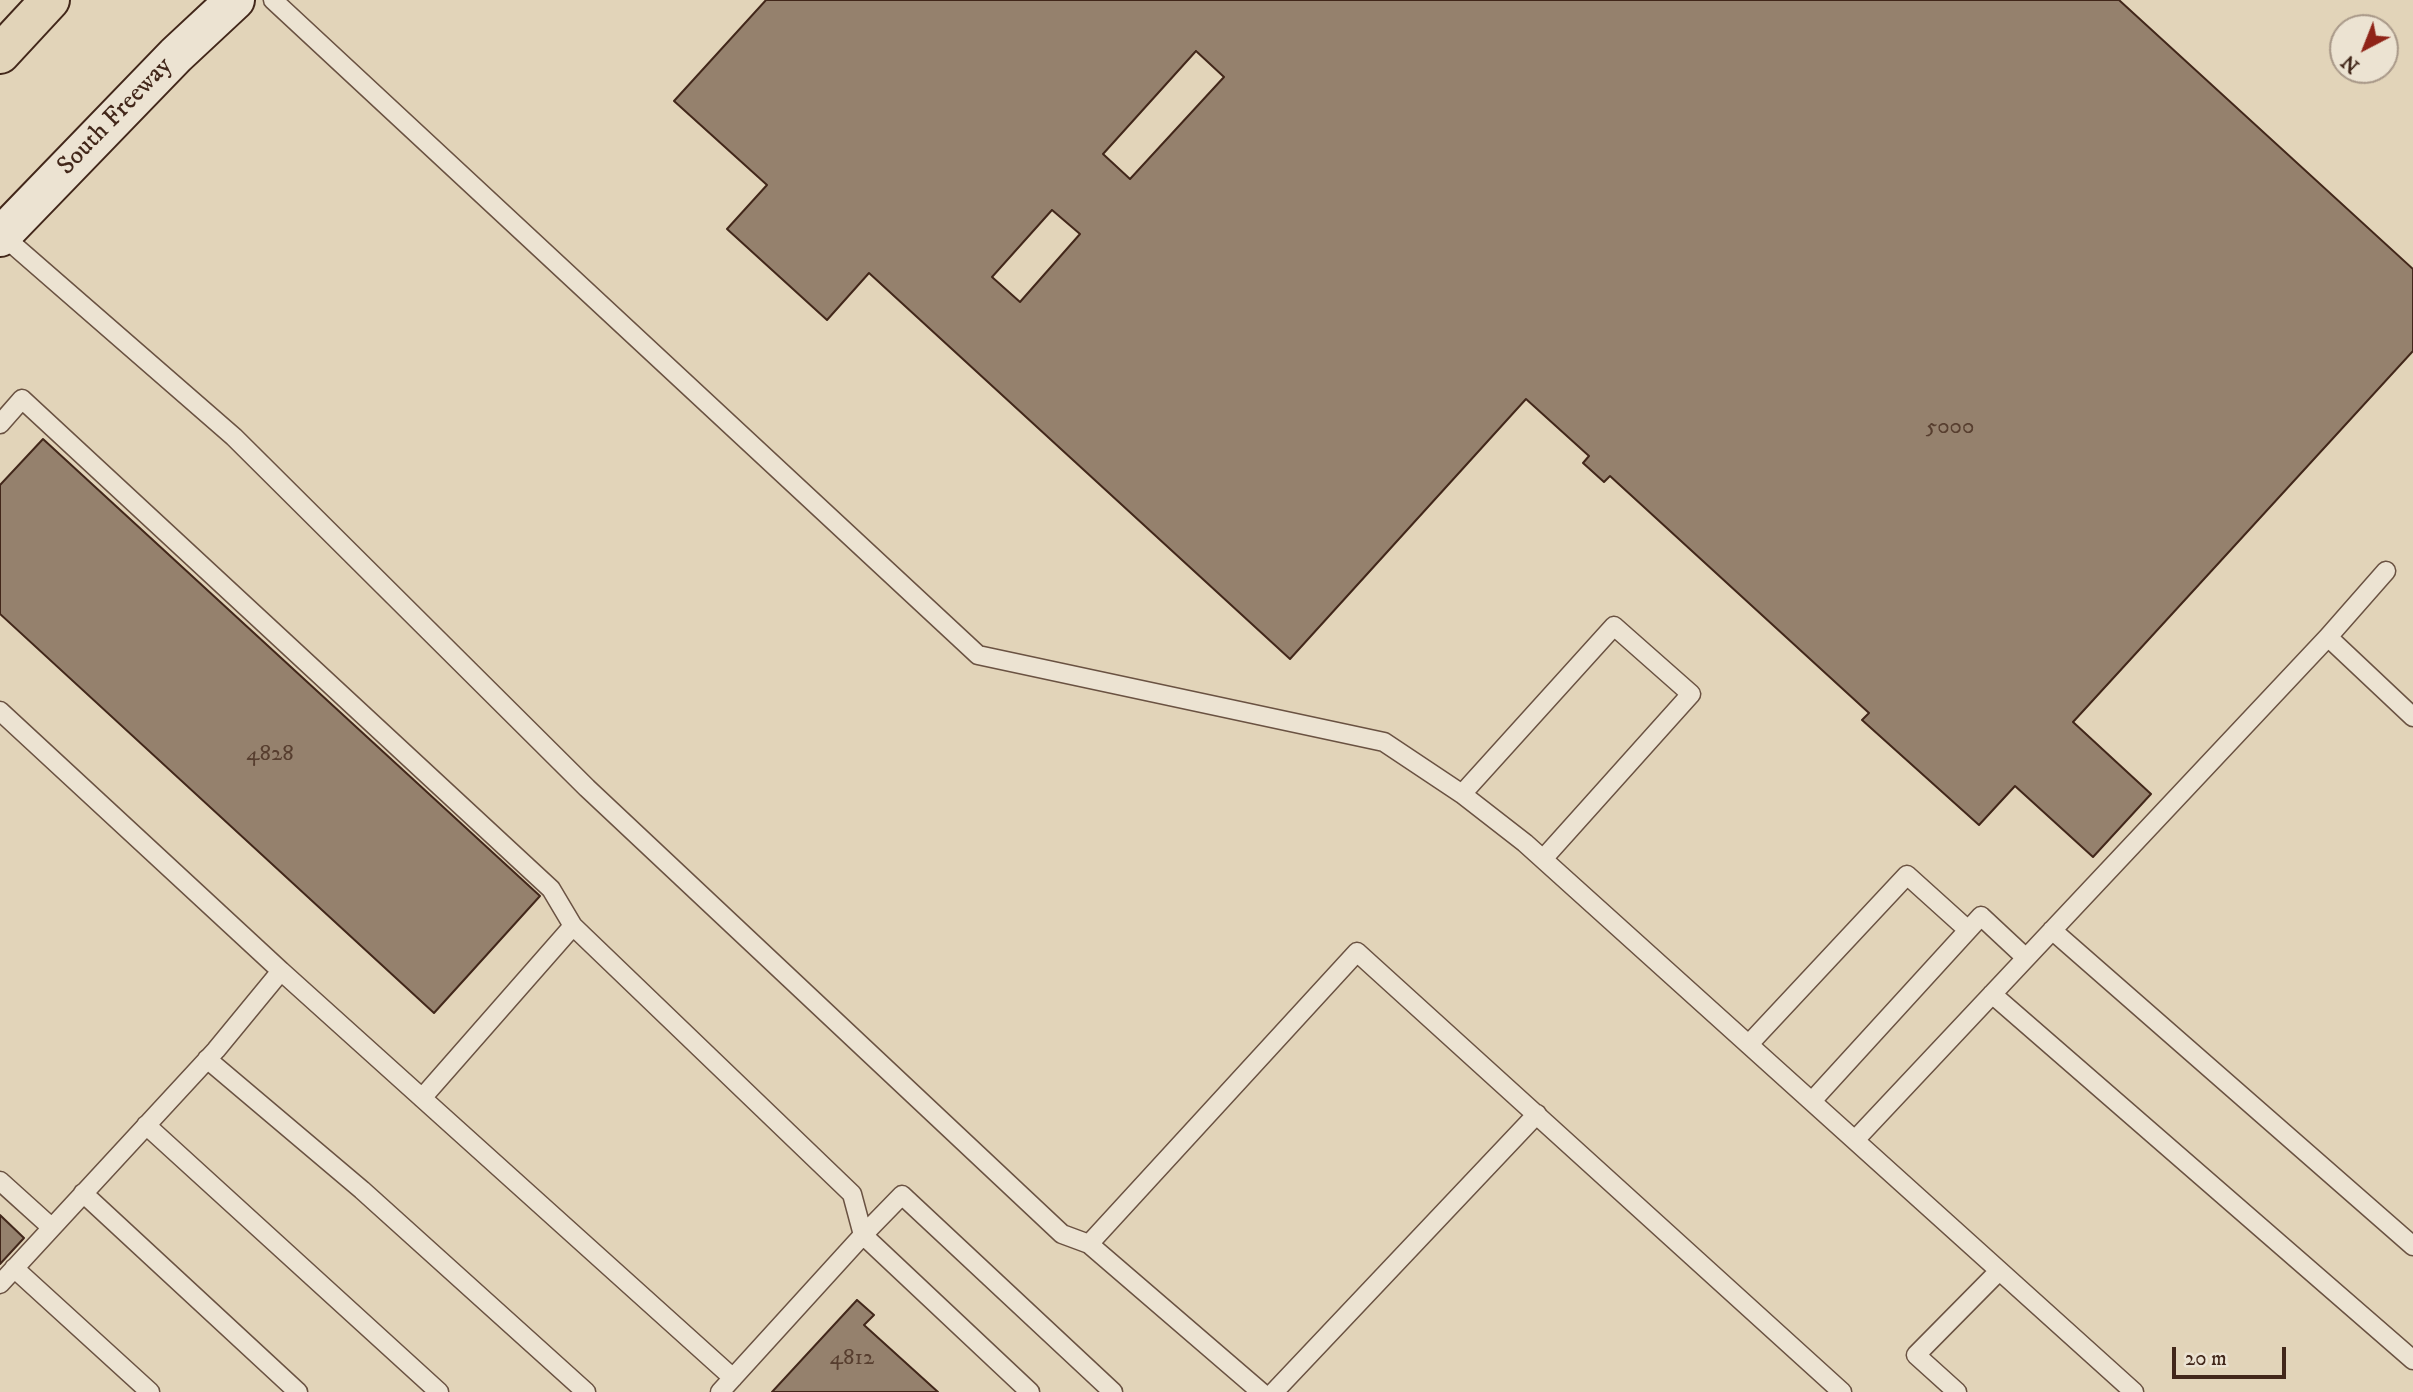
<!DOCTYPE html>
<html>
<head>
<meta charset="utf-8">
<style>
	body { margin:0 }
	#map { position:relative; width:2413px; height:1392px; overflow:hidden; background:#e2d4b9; font-family:"IM FELL DW Pica",serif }
	canvas { display:block }
	.north { position:absolute; left:2329px; top:14px; width:70px; height:70px; box-sizing:border-box; background:#ece3d2; border:2px solid #a89888; border-radius:50%; rotate:222deg; font-size:19px; font-weight:700; line-height:28px; text-align:center; color:#42271a }
	.north::after { content:''; display:block; margin:auto; width:24px; height:32px; background:#8f2418; clip-path:polygon(50% 0,100% 100%,50% 72%,0 100%) }
	.scale { position:absolute; left:2172px; top:1347px; width:114px; height:32px; box-sizing:border-box; border:4px solid #42271a; border-top:0; padding-left:9px; font-size:21px; line-height:24px; white-space:nowrap; color:#42271a; -webkit-text-stroke:5px #ece3d2; paint-order:stroke }
</style>
</head>
<body>
<div id="map">
<canvas width="2413" height="1392"></canvas>
<div class="north">N</div>
<div class="scale">20 m</div>
</div>
<script>
const ctx = document.querySelector('canvas').getContext('2d');
ctx.lineJoin = 'round';
function fillPath(path, color) {
  ctx.fillStyle = color;
  ctx.fill(path, 'evenodd');
}
function poly(rows) {
  const path = new Path2D();
  for (const r of rows) {
    path.moveTo(r[0], r[1]);
    for (let i = 2; i < r.length; i += 2) path.lineTo(r[i], r[i + 1]);
  }
  return path;
}
function trace(path, color, width, dash) {
  ctx.strokeStyle = color;
  ctx.lineWidth = width;
  ctx.lineCap = dash ? 'butt' : 'round';
  ctx.setLineDash(dash || []);
  ctx.stroke(path);
}
function write(font, color, halo, rows, align = 'center') {
  ctx.font = font + ' "IM FELL DW Pica",serif';
  ctx.lineWidth = 6;
  ctx.setLineDash([]);
  ctx.textBaseline = 'middle';
  ctx.strokeStyle = halo;
  ctx.fillStyle = color;
  for (const [text, x, y, turn = 0] of rows) {
    ctx.save();
    ctx.translate(x, y);
    ctx.rotate((+turn || 0) * Math.PI / 180);
    ctx.textAlign = isNaN(turn) ? turn : align;
    if (halo) ctx.strokeText(text, 0, 0);
    ctx.fillText(text, 0, 0);
    ctx.restore();
  }
}
const building = poly([
	[766,0,2119,0,2413,269,2413,351,2073,722,2151,794,2093,857,2015,786,1979,825,1862,720,1869,713,1610,476,1604,482,1583,463,1589,456,1526,399,1290,659,869,273,827,320,727,229,767,185,674,101,766,0],
	[1196,51,1224,77,1130,179,1103,154,1196,51],
	[1052,210,1080,234,1020,302,992,277,1052,210],
	[43,439,540,896,434,1013,0,614,0,485,43,439],
	[0,1215,24,1238,0,1264,0,1215],
	[857,1300,874,1315,864,1325,938,1392,772,1392,857,1300]
]);
fillPath(building, '#95816d');
trace(building, '#42271a', 2);
const lane = poly([
	[273,0,978,655,1384,742,1462,794,1525,843,2134,1392],
	[2,235,234,437,587,788,1062,1234,1089,1244,1261,1392],
	[0,424,22,399,551,889,573,926],
	[2328,637,2386,571],
	[0,711,281,971,216,1050,0,1284],
	[1462,794,1614,626,1691,694,1543,859],
	[2052,930,2413,1246],
	[281,971,733,1378],
	[1992,994,2413,1360],
	[1749,1044,1907,875,1968,930],
	[207,1059,362,1190,586,1392],
	[422,1098,573,926,852,1194,863,1235,720,1392],
	[1812,1101,1981,916,2026,958],
	[146,1125,439,1392],
	[1855,1140,2328,637,2413,717],
	[0,1181,51,1227],
	[83,1193,298,1392],
	[1089,1244,1357,952,1842,1392],
	[14,1268,150,1392],
	[1030,1392,863,1235,902,1195,1113,1392],
	[1274,1392,1537,1114],
	[1957,1392,1916,1355,1999,1271]
]);
const secondary = poly([
	[0,237,176,55,235,0]
]);
const highway = poly([
	[0,54,50,0]
]);
trace(lane, '#6a5242', 21);
trace(secondary, '#42271a', 42);
trace(highway, '#42271a', 42);
trace(lane, '#ece3d2', 18);
trace(secondary, '#ece3d2', 38);
trace(highway, '#e2d4b9', 38);
write('23px', '#573e2f', null, [
	["5000",1950,428],
	["4828",270,755],
	["4812",852,1359]
]);
write('26px', '#42271a', '#ece3d2', [
	["South Freeway",116,117,-46]
]);
</script>
</body>
</html>
